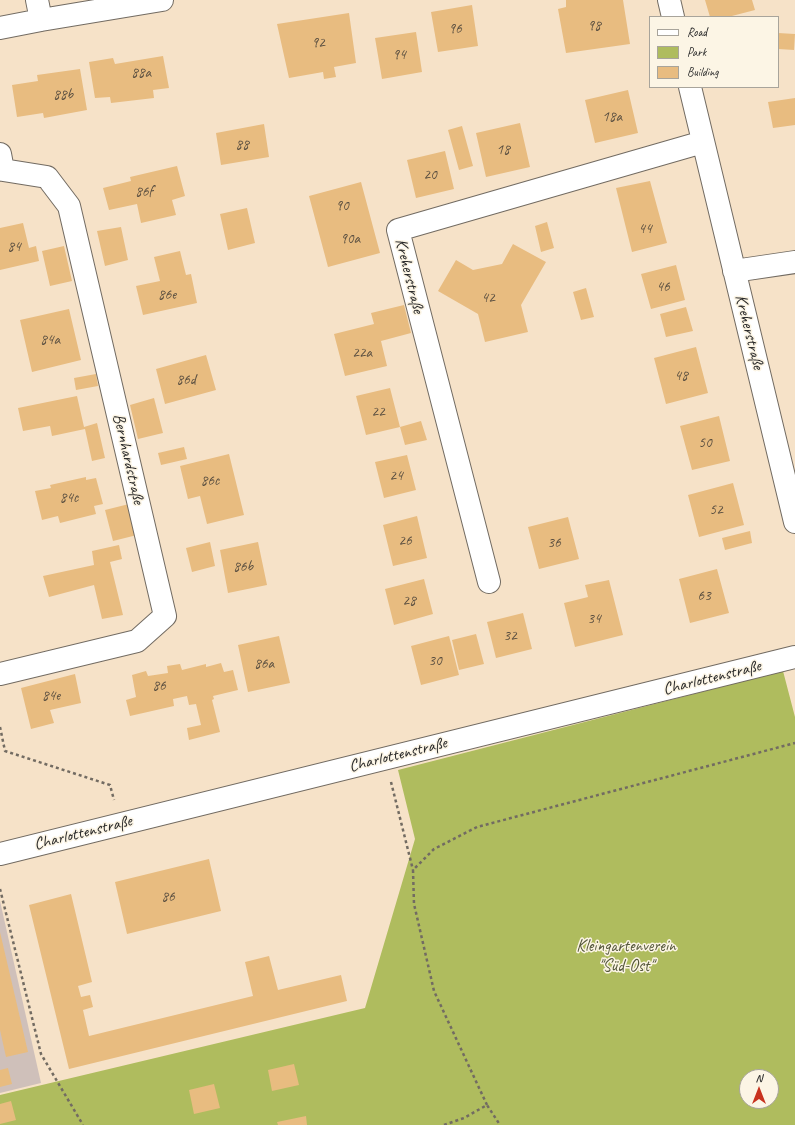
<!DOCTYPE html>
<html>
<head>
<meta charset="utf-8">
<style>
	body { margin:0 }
	#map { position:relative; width:795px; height:1125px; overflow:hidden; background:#f6e2c8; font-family:Caveat,sans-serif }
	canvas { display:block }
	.legend { position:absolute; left:649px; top:16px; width:130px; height:72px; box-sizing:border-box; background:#fcf5e5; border:1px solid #a8a49b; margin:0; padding:5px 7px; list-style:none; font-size:12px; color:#2b2b2b }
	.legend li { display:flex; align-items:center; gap:8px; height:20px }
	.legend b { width:20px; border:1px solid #a8a49b }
	.north { position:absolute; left:739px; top:1069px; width:40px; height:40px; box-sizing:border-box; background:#fcf5e5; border:1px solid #a8a49b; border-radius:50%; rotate:0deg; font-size:11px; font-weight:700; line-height:16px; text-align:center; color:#2b2b2b }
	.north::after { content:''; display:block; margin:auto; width:14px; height:18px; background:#c8321e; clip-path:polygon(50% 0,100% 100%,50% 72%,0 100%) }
</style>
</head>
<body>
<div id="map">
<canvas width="795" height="1125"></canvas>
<ul class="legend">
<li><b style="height:5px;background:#fff"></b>Road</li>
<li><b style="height:11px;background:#afbc5e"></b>Park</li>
<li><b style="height:11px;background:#e8bc80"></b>Building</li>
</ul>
<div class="north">N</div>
</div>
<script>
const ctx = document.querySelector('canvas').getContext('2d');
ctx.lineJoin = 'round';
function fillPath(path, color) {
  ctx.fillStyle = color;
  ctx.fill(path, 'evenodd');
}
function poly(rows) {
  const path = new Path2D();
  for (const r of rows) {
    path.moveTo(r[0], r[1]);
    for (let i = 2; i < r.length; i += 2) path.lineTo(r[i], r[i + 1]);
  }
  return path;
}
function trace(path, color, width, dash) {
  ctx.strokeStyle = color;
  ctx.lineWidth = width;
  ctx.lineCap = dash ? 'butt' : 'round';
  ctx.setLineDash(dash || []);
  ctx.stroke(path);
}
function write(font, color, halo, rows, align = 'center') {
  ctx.font = font + ' Caveat,sans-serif';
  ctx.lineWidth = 3;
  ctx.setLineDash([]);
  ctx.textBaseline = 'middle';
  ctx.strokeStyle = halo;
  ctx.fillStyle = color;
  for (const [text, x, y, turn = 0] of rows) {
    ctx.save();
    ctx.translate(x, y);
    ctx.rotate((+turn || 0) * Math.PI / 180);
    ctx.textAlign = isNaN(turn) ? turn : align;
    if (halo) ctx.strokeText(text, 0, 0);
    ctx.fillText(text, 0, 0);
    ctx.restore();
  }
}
fillPath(poly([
	[0,901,41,1083,0,1093]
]), '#cfc0ba');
fillPath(poly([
	[783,671,795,717,795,1125,0,1125,0,1095,365,1008,415,839,398,770],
	[747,1077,771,1077,771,1101,747,1101]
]), '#afbc5e');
fillPath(poly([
	[566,0,623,0,630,44,566,53,558,9,566,7],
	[705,0,752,0,755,10,728,17,710,17],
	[472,5,478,46,438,52,431,12],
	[349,13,356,63,334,67,336,77,324,79,323,72,289,78,277,24],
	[416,32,422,72,382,79,375,38],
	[778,33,795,34,794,50,778,49],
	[163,56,169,88,153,90,154,98,111,103,110,97,95,98,89,62,113,58,115,64],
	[80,69,87,110,44,118,43,113,17,117,12,85,38,81,37,75],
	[628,90,638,133,595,143,585,100],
	[795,98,795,125,773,128,768,102],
	[520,123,530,167,486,177,476,133],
	[264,124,269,157,221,165,216,133],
	[462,126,473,166,459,170,448,130],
	[445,151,454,189,416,198,407,160],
	[177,166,185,196,172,200,176,215,141,223,137,204,109,210,103,188,131,181,130,177],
	[650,181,667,243,632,252,616,188],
	[361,182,380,253,328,267,309,196],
	[247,208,255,243,228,250,220,214],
	[547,222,554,248,541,252,535,226],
	[23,223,29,248,36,246,39,261,0,270,0,228],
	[121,227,128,260,105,266,97,231],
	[513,244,546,262,521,305,528,332,485,342,478,314,438,291,456,260,473,270,502,264],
	[64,246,72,281,50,286,42,251],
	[180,251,186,275,191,274,197,303,143,315,136,286,160,281,154,257],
	[676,265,685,300,651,309,641,274],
	[586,288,594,317,581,320,573,292],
	[404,305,411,333,381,341,387,366,345,376,334,334,374,324,371,313],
	[686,307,693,331,666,337,660,314],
	[69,309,81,360,32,372,20,320],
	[696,347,708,393,666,404,654,358],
	[206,355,216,390,165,404,156,369],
	[96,374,98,386,76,390,74,378],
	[390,388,400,427,421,421,427,440,405,445,400,427,366,435,356,396],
	[77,396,84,427,97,423,105,458,92,461,85,429,52,436,50,426,23,431,18,408],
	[154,398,163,433,138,439,130,405],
	[719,416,730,461,692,470,680,426],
	[184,447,187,459,161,465,158,453],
	[229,454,244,515,207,524,200,496,188,499,180,466],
	[407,455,416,490,384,498,375,462],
	[86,477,86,480,96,478,103,504,94,506,96,514,60,523,58,516,42,520,35,491,51,488,50,485],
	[733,483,744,525,699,537,688,495],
	[129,504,137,535,113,541,105,510],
	[417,516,427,558,393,566,383,525],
	[568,517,579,559,539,569,528,527],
	[750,531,752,543,725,550,722,538],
	[210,542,215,566,192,572,186,548],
	[258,542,267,585,228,593,220,550],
	[119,545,122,559,110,562,123,615,102,619,94,585,49,597,43,576,94,565,92,551],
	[717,569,729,613,690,623,679,579],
	[424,579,433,614,394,625,385,589],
	[609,580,623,635,575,647,564,603,588,597,585,585],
	[523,613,532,649,496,658,487,622],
	[476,634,484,664,459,670,452,640],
	[279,636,290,683,248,692,238,645],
	[449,636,459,675,421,685,411,646],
	[221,663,224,672,233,670,238,690,213,696,214,699,212,700,220,732,189,740,187,728,201,725,196,704,189,705,187,696,173,699,174,706,130,716,126,700,136,697,132,675,146,671,148,676,168,673,167,666,180,664,182,670,206,664,206,667],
	[75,674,81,703,50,710,54,723,31,729,21,688],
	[209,859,221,911,127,934,115,882],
	[71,894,92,982,78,986,81,997,90,995,93,1007,83,1010,89,1036,253,996,245,962,269,956,278,990,341,975,347,1001,69,1069,29,905],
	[0,932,28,1052,6,1057,0,1030],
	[294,1064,299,1085,272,1091,268,1070],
	[8,1068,12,1084,0,1087,0,1070],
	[214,1084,220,1108,194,1114,189,1090],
	[11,1101,16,1120,0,1124,0,1104],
	[306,1116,307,1125,278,1125,277,1122]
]), '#e8bc80');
const street = poly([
	[37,0,41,20],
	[669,0,673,17],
	[0,28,41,20,162,0],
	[690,87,795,522],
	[0,154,3,170,47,177,69,206,165,616,137,641,0,674],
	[734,271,795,262],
	[489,582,398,230,703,142]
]);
const secondary = poly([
	[0,854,795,657]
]);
trace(street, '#726b62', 24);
trace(secondary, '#726b62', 24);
trace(poly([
	[0,727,5,751,110,785,114,800],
	[391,782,413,870],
	[0,889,41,1054,83,1125],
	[487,1105,434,991,414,904,413,870,434,849,477,827,795,743],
	[444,1125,464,1118,487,1105,500,1125]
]), '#726b62', 2.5, [3, 3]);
trace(street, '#fff', 22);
trace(secondary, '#fff', 22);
write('15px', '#5a4f40', null, [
	["98",594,26],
	["96",455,29],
	["92",318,43],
	["94",399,55],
	["88a",141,73],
	["88b",63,95],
	["18a",612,117],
	["88",242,145],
	["18",503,150],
	["20",430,175],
	["86f",144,192],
	["90",342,206],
	["44",645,229],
	["90a",350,239],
	["84",14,247],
	["46",663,287],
	["86e",167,295],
	["42",488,298],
	["84a",50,340],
	["22a",362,353],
	["48",681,376],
	["86d",186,380],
	["22",378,412],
	["50",705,443],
	["24",396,476],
	["86c",210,481],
	["84c",69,498],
	["52",716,510],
	["26",405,541],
	["36",554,543],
	["86b",243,567],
	["63",704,596],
	["28",409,601],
	["34",594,619],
	["32",510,636],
	["30",435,661],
	["86a",264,664],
	["86",159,686],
	["84e",51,696],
	["86",168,897]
]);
write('17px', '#2b2b2b', '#fcf5e5', [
	["Kreherstraße",409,276,76],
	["Kreherstraße",749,332,76],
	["Bernhardstraße",128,459,77],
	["Charlottenstraße",712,678,-14],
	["Charlottenstraße",398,755,-14],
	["Charlottenstraße",83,833,-14]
]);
write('17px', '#53563a', '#fcf5e5', [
	["Kleingartenverein",626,947],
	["\"Süd-Ost\"",626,967]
]);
</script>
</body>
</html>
